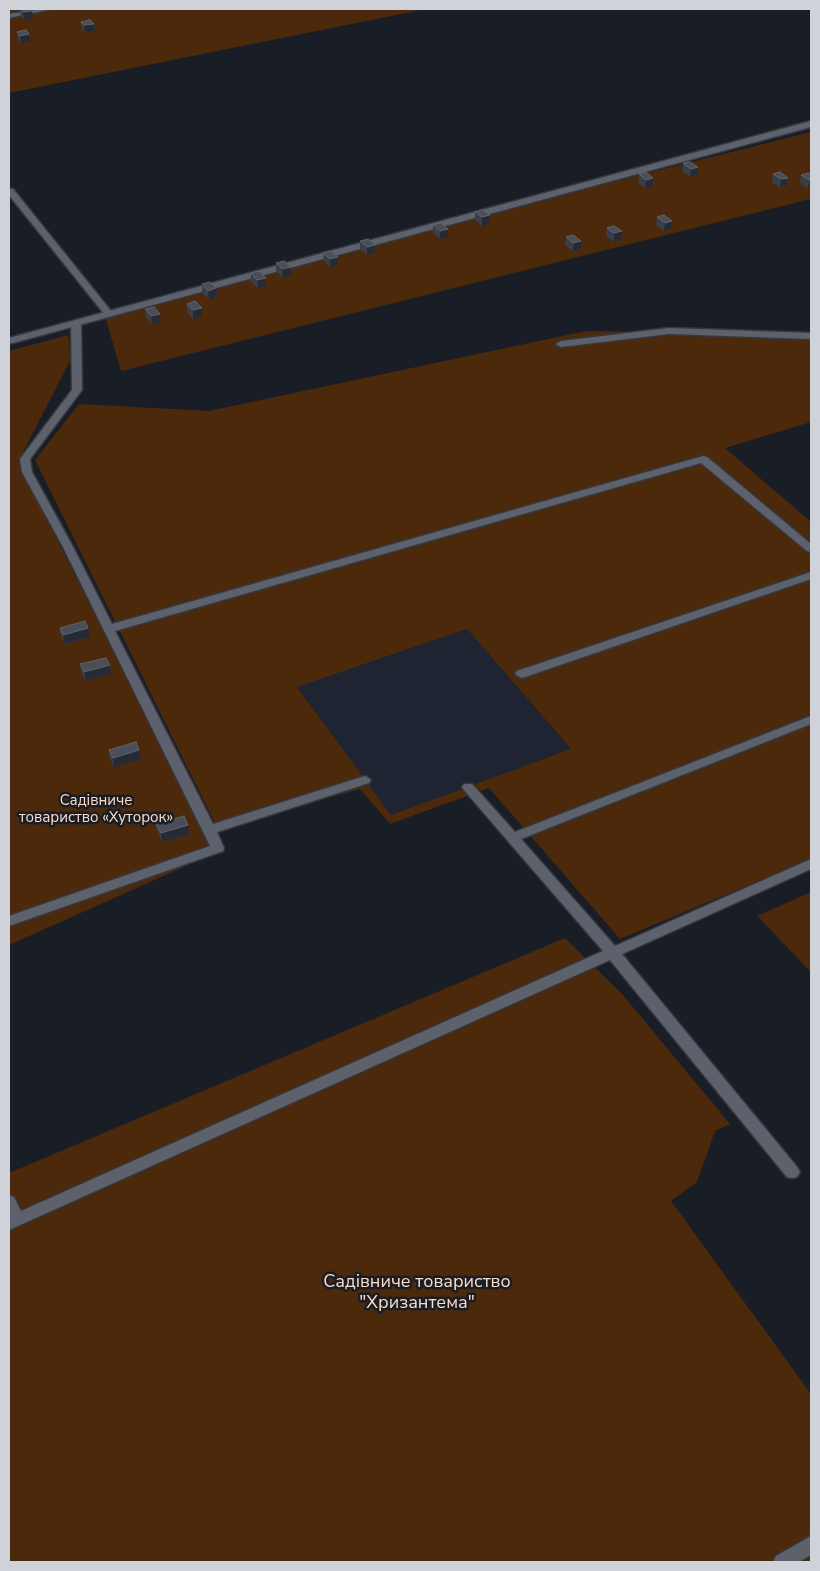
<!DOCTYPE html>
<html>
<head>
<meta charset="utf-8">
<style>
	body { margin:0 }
	#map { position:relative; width:820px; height:1571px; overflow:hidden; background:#191d26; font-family:"Nunito Sans",sans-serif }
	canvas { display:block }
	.frame { position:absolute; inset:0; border:10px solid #cfd2d9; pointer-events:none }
</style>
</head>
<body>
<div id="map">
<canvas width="820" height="1571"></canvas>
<div class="frame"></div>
</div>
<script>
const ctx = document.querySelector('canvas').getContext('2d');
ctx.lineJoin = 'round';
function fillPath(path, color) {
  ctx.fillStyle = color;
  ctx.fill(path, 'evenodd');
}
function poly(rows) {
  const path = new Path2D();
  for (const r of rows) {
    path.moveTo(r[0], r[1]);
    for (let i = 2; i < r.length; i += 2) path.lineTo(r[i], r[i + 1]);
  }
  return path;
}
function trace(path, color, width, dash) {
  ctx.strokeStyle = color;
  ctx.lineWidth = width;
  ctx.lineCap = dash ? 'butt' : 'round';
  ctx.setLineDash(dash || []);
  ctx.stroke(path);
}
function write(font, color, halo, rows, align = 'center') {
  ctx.font = font + ' "Nunito Sans",sans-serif';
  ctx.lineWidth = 5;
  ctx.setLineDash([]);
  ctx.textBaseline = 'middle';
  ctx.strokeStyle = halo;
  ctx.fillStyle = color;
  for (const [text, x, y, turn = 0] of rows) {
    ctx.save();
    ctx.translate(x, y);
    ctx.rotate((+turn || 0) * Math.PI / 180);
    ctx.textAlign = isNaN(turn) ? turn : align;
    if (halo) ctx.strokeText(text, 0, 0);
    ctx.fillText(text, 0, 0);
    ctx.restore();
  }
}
fillPath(poly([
	[467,629,571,750,391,815,296,687]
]), '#1f2433');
fillPath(poly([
	[9,9,426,9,9,93],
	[811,132,811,199,121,371,105,316,338,251],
	[586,331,811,334,811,422,725,448,811,522,811,859,620,939,489,788,390,824,360,789,217,827,35,460,79,404,209,411],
	[467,629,571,749,391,815,297,687],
	[68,335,71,359,19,460,30,486,215,853,9,945,9,351],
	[811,892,811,972,757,916],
	[565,938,623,995,730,1124,715,1131,697,1182,671,1201,811,1394,811,1562,9,1562,9,1173]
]), '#4c290b');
const lane = poly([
	[39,9,52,9,9,18,9,14,39,9],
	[9,189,13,189,111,311,111,315,105,315,9,195,9,189],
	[76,320,81,323,82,390,30,459,32,472,73,547,112,624,703,456,707,457,811,544,811,552,807,551,701,463,115,631,213,824,365,776,371,780,369,783,217,832,224,848,223,851,9,926,9,916,210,846,63,547,22,472,20,459,72,390,71,323,76,320],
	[669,328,811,333,811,339,669,334,561,347,556,344,561,341,669,328],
	[811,572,811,579,525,677,521,678,515,674,517,671,811,572],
	[811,716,811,724,521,839,615,946,811,859,811,869,622,954,797,1167,800,1172,797,1177,792,1178,787,1177,610,960,9,1230,9,1195,14,1197,21,1211,603,951,464,790,462,787,464,784,472,784,515,832,811,716],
	[811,1536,811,1555,799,1562,773,1562,776,1556,811,1536]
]);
const street = poly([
	[811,121,811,127,9,344,9,338,811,121]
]);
trace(lane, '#35383f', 3);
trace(street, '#35383f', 3);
fillPath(lane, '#5c616c');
fillPath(street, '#5c616c');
fillPath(poly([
	[20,9,32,11,33,18,24,20,21,16],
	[81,22,94,24,95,31,85,33,82,29],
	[17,32,30,42,21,43,18,39],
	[690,162,697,175,690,177,682,171,683,163],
	[646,172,653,186,645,188,638,182,639,174],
	[773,174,788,178,787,186,780,187,772,182],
	[801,175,811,175,808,188,800,183],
	[475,212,490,215,489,224,482,226,475,220],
	[664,215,671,229,664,231,656,225,657,217],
	[433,225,448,229,448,237,440,239,433,233],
	[607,228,622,231,621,240,614,242,606,236],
	[566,237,581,249,573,251,565,245],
	[360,241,375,245,375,253,367,255,360,249],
	[323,253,338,265,330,268,324,261],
	[276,263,291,267,291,275,283,278,276,271],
	[251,274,266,286,258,288,251,282],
	[202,284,216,288,217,297,209,299,202,293],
	[187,304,202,308,202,316,193,319,187,312],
	[145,309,160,314,161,322,152,324,146,318],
	[60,628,88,628,90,637,65,644,61,637],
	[80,664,111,674,86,681,82,674],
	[109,750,139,750,141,759,114,767,110,759],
	[156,824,190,834,162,842,158,833]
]), '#3a3e49');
fillPath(poly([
	[92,9,104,9,92,12],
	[32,11,33,18,24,20,23,12],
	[94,24,95,31,85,33,84,25],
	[29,34,30,42,21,43,20,36],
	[698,167,697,175,690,177,691,169],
	[653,178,653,186,645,188,646,180],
	[788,178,787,186,780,187,781,179],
	[810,180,811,180,811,187,808,188],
	[490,215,489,224,482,226,482,217],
	[672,221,671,229,664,231,665,223],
	[448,229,448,237,440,239,440,231],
	[622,231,621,240,614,242,614,233],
	[581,241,581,249,573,251,573,243],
	[375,245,375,253,367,255,367,247],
	[338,257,338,265,330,268,330,259],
	[291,267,291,275,283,278,282,269],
	[266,278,266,286,258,288,257,280],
	[216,288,217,297,209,299,208,291],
	[202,308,202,316,193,319,193,310],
	[160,314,161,322,152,324,151,316],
	[88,628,90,637,65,644,63,635],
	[110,665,111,674,86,681,84,672],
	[139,750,141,759,114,767,113,758],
	[188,825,190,834,162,842,161,833]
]), '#262a34');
const building = poly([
	[20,9,31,9,32,11,23,12,20,9],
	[90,20,94,24,84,25,81,22,90,20],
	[26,30,29,34,20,36,17,32,26,30],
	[690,162,698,167,691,169,683,163,690,162],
	[646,172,653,178,646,180,639,174,646,172],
	[780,172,788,178,781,179,773,174,780,172],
	[808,173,811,175,811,180,810,180,801,175,808,173],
	[483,210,490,215,482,217,475,212,483,210],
	[664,215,672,221,665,223,657,217,664,215],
	[441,223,448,229,440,231,433,225,441,223],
	[614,226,622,231,614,233,607,228,614,226],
	[573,235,581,241,573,243,566,237,573,235],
	[368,239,375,245,367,247,360,241,368,239],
	[331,251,338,257,330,259,323,253,331,251],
	[284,261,291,267,282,269,276,263,284,261],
	[259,271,266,278,257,280,251,273,259,271],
	[210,282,216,288,208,291,202,284,210,282],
	[195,301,202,308,193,310,187,304,195,301],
	[154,307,160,314,151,316,145,309,154,307],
	[85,621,88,628,63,635,60,628,85,621],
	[106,658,110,665,84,672,80,664,106,658],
	[136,742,139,750,113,758,109,750,136,742],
	[184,816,188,825,161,833,156,824,184,816]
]);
fillPath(building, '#4a4e58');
trace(building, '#5f636c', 1);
write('15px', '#fcdbc5', '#191d26', [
	["Садівниче",96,801],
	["товариство «Хуторок»",96,818]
]);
write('18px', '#fcdbc5', '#191d26', [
	["Садівниче товариство",417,1283],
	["\"Хризантема\"",417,1304]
]);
</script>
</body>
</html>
